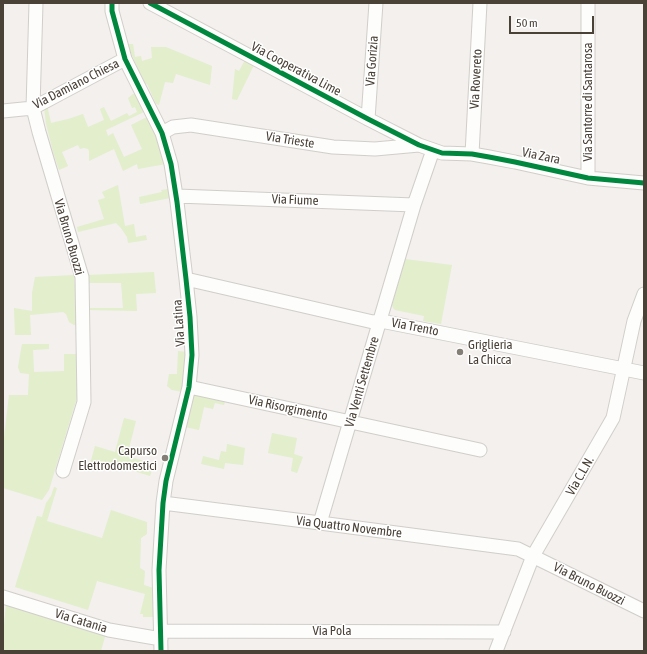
<!DOCTYPE html>
<html>
<head>
<meta charset="utf-8">
<style>
	body { margin:0 }
	#map { position:relative; width:647px; height:654px; overflow:hidden; background:#f3f0ed; font-family:"Asap Condensed",sans-serif }
	canvas { display:block }
	.frame { position:absolute; inset:0; border:4px solid #4a4137; pointer-events:none }
	.scale { position:absolute; left:509px; top:16px; width:85px; height:18px; box-sizing:border-box; border:2px solid #4a4137; border-top:0; padding-left:5px; font-size:12px; line-height:14px; white-space:nowrap; color:#4a4137; -webkit-text-stroke:3px #fff; paint-order:stroke }
</style>
</head>
<body>
<div id="map">
<canvas width="647" height="654"></canvas>
<div class="frame"></div>
<div class="scale">50 m</div>
</div>
<script>
const ctx = document.querySelector('canvas').getContext('2d');
ctx.lineJoin = 'round';
function fillPath(path, color) {
  ctx.fillStyle = color;
  ctx.fill(path, 'evenodd');
}
function poly(rows) {
  const path = new Path2D();
  for (const r of rows) {
    path.moveTo(r[0], r[1]);
    for (let i = 2; i < r.length; i += 2) path.lineTo(r[i], r[i + 1]);
  }
  return path;
}
function trace(path, color, width, dash) {
  ctx.strokeStyle = color;
  ctx.lineWidth = width;
  ctx.lineCap = dash ? 'butt' : 'round';
  ctx.setLineDash(dash || []);
  ctx.stroke(path);
}
function write(font, color, halo, rows, align = 'center') {
  ctx.font = font + ' "Asap Condensed",sans-serif';
  ctx.lineWidth = 3;
  ctx.setLineDash([]);
  ctx.textBaseline = 'middle';
  ctx.strokeStyle = halo;
  ctx.fillStyle = color;
  for (const [text, x, y, turn = 0] of rows) {
    ctx.save();
    ctx.translate(x, y);
    ctx.rotate((+turn || 0) * Math.PI / 180);
    ctx.textAlign = isNaN(turn) ? turn : align;
    if (halo) ctx.strokeText(text, 0, 0);
    ctx.fillText(text, 0, 0);
    ctx.restore();
  }
}
fillPath(poly([
	[127,44,133,44,135,57,141,56,142,61,152,58,151,47,166,47,212,66,210,85,176,74,173,83,165,82,159,105,156,104,147,84,145,85],
	[246,58,255,63,237,100,232,99,235,69,239,71],
	[133,94,135,94,144,112,106,130,108,136,113,133,124,157,142,149,131,125,147,117,156,133,166,164,138,169,137,164,123,171,114,149,89,161,89,151,88,149,84,148,80,149,78,145,62,152,68,166,59,170,53,152,46,124,44,106,47,105,51,123,68,119,83,114,88,127,104,120,100,109,104,107,111,121,127,113,129,116,137,112,135,107,132,108,128,98],
	[118,185,125,226,134,224,136,237,146,235,147,240,128,243,127,237,121,228,116,223,78,232,77,227,104,219,98,200,105,198,102,192],
	[169,189,170,198,140,204,139,197,162,192,161,190],
	[405,259,452,265,441,324,423,321,424,316,395,310,393,308,392,305],
	[154,272,156,293,136,294,137,311,88,310,88,308,123,308,121,283,88,283,88,275],
	[74,275,78,324,74,325,69,322,66,314,63,312,30,315,31,335,15,335,14,308,32,311,32,293,35,277],
	[22,344,49,344,49,349,33,350,34,372,64,371,64,354,79,354,80,388,49,490,42,500,3,488,3,446,9,395,28,395,29,374,20,373,18,367],
	[178,351,187,352,183,392,172,390,167,386,169,374,177,374],
	[194,393,226,398,224,405,215,403,213,409,204,407,199,430,185,427],
	[124,418,136,421,127,456,154,464,150,476,109,463,106,469,90,464,95,446,115,452],
	[272,433,297,438,294,454,303,457,297,473,291,471,293,458,268,453],
	[227,444,245,448,243,465,225,463,224,469,201,464,203,456,219,460,221,451,226,452],
	[54,487,57,488,47,521,102,538,111,510,147,522,147,534,141,538,140,568,145,571,144,585,153,588,154,617,143,617,143,614,140,614,145,594,97,581,88,610,15,587,37,516,42,517,46,503,51,496],
	[6,603,106,633,101,651,3,651,3,637]
]), '#e2eecc');
const minor = poly([
	[36,3,33,108,39,132,82,277,84,402,63,471],
	[112,3,112,11,125,59,162,133,171,164,177,202,186,279,190,317,192,355,189,387,166,481,163,503,159,570,161,651],
	[150,3,368,119,419,145,442,153,472,154,489,157,515,162,588,178,644,183],
	[588,3,588,178],
	[3,111,33,108,125,59],
	[368,119,376,3],
	[162,133,173,127,191,125,333,147,375,149,419,145],
	[472,154,480,3],
	[177,196,414,205],
	[186,279,373,322,380,321,386,322,644,373],
	[189,387,480,450],
	[163,503,320,523,518,549,644,611],
	[320,523,414,205,433,150],
	[3,597,109,630,161,639],
	[161,631,504,632],
	[496,651,533,556,613,418,634,321,644,294]
]);
trace(minor, '#d1ceca', 15);
trace(minor, '#fdfdfc', 13);
trace(poly([
	[112,3,112,11,125,59,162,133,171,164,177,202,186,279,190,317,192,355,189,387,166,481,163,503,159,570,161,651],
	[150,3,368,119,419,145,442,153,472,154,489,157,515,162,588,178,644,183]
]), '#00873e', 5);
for (const [x, y, r, color] of [
	[460,352,4,"#857e77"],
	[165,458,4,"#857e77"]
]) {
  const dot = new Path2D();
  dot.arc(x, y, r, 0, 2 * Math.PI);
  ctx.fillStyle = color;
  ctx.fill(dot);
  trace(dot, '#fff', 1.5);
}
write('13px', '#4a4137', '#fff', [
	["Via Gorizia",372,61,-86],
	["Via Cooperativa Lime",296,69,28],
	["Via Rovereto",476,79,-87],
	["Via Damiano Chiesa",76,84,-27],
	["Via Santorre di Santarosa",588,102,-90],
	["Via Trieste",290,140,9],
	["Via Zara",541,156,12],
	["Via Fiume",295,200,2],
	["Via Bruno Buozzi",69,237,74],
	["Via Latina",179,323,-94],
	["Via Trento",415,327,11],
	["Via Venti Settembre",362,382,-74],
	["Via Risorgimento",288,408,12],
	["Via C.L.N.",580,476,-60],
	["Via Quattro Novembre",349,527,7],
	["Via Bruno Buozzi",589,584,27],
	["Via Catania",81,621,17],
	["Via Pola",332,631]
]);
write('13px', '#4a4137', '#fff', [
	["Griglieria",468,345],
	["La Chicca",468,360],
	["Capurso",157,451,"right"],
	["Elettrodomestici",157,466,"right"]
], 'left');
</script>
</body>
</html>
